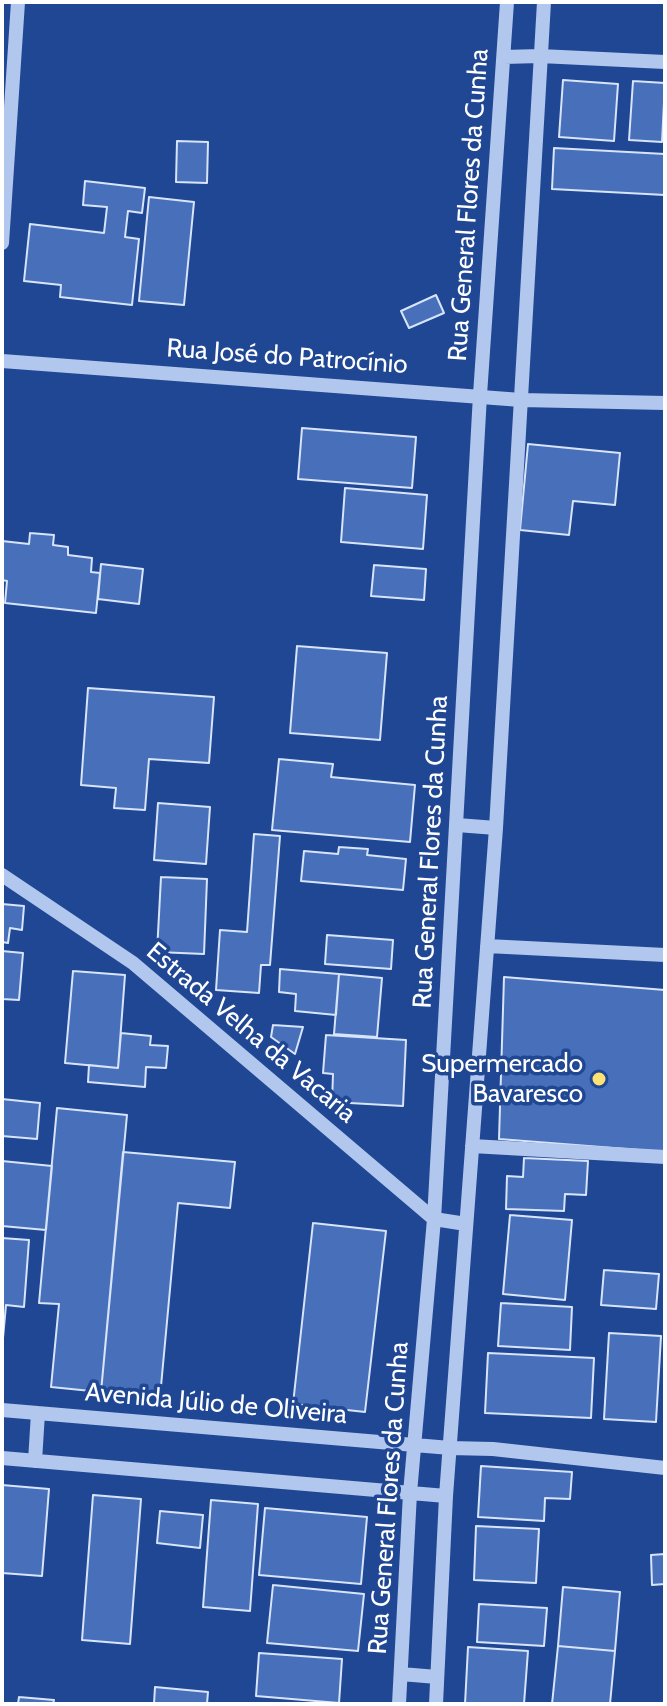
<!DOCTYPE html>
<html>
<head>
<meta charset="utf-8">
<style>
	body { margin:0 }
	#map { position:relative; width:667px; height:1706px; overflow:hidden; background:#204794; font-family:Cabin,sans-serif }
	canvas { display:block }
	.frame { position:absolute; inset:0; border:4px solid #fff; pointer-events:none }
</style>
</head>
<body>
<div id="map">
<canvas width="667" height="1706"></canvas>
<div class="frame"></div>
</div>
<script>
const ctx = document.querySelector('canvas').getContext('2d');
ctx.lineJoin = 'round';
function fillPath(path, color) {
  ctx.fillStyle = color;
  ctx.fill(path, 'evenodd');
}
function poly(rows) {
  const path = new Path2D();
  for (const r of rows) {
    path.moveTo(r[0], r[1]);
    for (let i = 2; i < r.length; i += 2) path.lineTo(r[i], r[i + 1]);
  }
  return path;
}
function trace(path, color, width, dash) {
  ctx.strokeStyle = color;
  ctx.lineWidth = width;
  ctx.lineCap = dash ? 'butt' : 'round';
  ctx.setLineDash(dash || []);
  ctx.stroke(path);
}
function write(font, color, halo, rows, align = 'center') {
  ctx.font = font + ' Cabin,sans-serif';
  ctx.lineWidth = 7;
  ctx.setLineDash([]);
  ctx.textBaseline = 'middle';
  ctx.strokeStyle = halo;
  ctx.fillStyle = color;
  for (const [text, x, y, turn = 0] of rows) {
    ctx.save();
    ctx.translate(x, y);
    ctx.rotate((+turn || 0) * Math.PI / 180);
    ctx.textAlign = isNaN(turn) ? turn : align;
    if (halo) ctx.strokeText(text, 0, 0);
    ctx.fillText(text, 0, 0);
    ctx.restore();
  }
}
const building = poly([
	[563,80,618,84,614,141,559,137,563,80],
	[633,81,665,83,662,142,629,140,633,81],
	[177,141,208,142,207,183,176,182,177,141],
	[554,148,665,154,665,195,552,189,554,148],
	[85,181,145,188,142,213,128,211,125,237,139,239,132,305,60,297,61,285,24,281,30,224,104,233,107,207,83,205,85,181],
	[149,197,194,202,184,305,139,301,149,197],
	[436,295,444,313,409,328,401,311,436,295],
	[302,428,416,437,412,488,298,479,302,428],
	[528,444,620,453,615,505,573,501,569,535,520,530,528,444],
	[345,488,427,495,423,549,341,542,345,488],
	[30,533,54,535,53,545,68,547,68,555,92,558,91,572,100,573,96,613,5,603,7,581,2,580,2,541,29,544,30,533],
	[101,564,143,569,139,604,98,599,101,564],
	[374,565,426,569,424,600,371,596,374,565],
	[297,646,387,653,380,740,290,733,297,646],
	[88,688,214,697,209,763,149,759,145,810,114,808,116,788,81,785,88,688],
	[279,759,333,764,331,777,415,785,410,842,272,830,279,759],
	[158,803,210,807,206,864,154,860,158,803],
	[254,834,280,836,270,965,261,965,259,993,216,990,220,930,247,932,254,834],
	[339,847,368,849,367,855,406,859,403,890,301,881,304,851,338,854,339,847],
	[161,877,207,879,204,954,157,952,161,877],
	[2,904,24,906,22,930,10,928,8,943,2,942,2,904],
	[327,935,393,940,391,969,325,964,327,935],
	[2,951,23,953,19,1000,2,999,2,951],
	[280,969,339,974,336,1015,295,1011,296,994,279,992,280,969],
	[73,971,125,975,118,1068,65,1063,73,971],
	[339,974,382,978,377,1037,334,1034,339,974],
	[504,977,665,990,665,1152,499,1139,504,977],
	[273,1025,303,1027,295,1054,271,1037,273,1025],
	[121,1033,151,1036,150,1045,168,1046,166,1068,146,1067,145,1087,88,1082,89,1065,118,1068,121,1033],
	[326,1035,406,1040,403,1106,332,1102,333,1074,323,1073,326,1035],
	[2,1099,40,1103,37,1139,2,1136,2,1099],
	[57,1108,127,1115,101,1392,51,1387,59,1304,39,1303,57,1108],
	[123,1152,235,1162,230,1208,178,1203,160,1397,101,1392,123,1152],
	[524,1158,588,1161,586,1195,565,1194,564,1211,506,1209,507,1176,523,1177,524,1158],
	[2,1161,52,1166,46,1230,2,1226,2,1161],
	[510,1215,572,1220,565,1300,503,1294,510,1215],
	[313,1223,386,1231,365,1412,293,1404,313,1223],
	[2,1238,29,1240,24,1307,6,1305,2,1349,2,1238],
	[604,1270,659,1274,656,1309,601,1305,604,1270],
	[501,1303,572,1307,570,1350,498,1346,501,1303],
	[609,1333,661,1336,656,1422,604,1419,609,1333],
	[488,1353,594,1358,591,1418,485,1413,488,1353],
	[481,1466,572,1472,570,1499,545,1498,544,1521,478,1517,481,1466],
	[2,1485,49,1489,42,1576,2,1573,2,1485],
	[93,1495,141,1499,130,1644,82,1640,93,1495],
	[211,1500,258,1504,250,1611,203,1607,211,1500],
	[265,1508,367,1517,361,1584,259,1575,265,1508],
	[160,1511,203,1515,200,1548,157,1543,160,1511],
	[476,1526,539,1529,536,1583,474,1580,476,1526],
	[665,1554,665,1584,652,1585,651,1555,665,1554],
	[273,1585,364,1594,358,1651,267,1643,273,1585],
	[563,1587,620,1592,615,1651,558,1646,563,1587],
	[479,1604,547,1608,544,1646,477,1642,479,1604],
	[558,1646,615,1651,610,1704,552,1704,558,1646],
	[468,1647,528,1651,524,1704,465,1704,468,1647],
	[259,1653,342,1659,339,1703,256,1696,259,1653],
	[155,1687,208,1692,207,1704,154,1704,155,1687],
	[19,1697,54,1700,53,1704,18,1704,19,1697]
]);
fillPath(building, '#4870ba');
trace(building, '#d8e4fa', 2);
trace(poly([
	[504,57,540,56,665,62],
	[2,243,18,2],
	[2,361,521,400,665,403],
	[457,825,496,828],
	[2,875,133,963,434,1219,466,1224],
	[487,946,665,955],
	[472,1146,665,1157],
	[2,1410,450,1448,493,1449,665,1468],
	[2,1458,446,1496],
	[35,1461,38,1413],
	[401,1674,437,1677],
	[399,1704,410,1493,434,1219,480,395,507,2],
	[436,1704,446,1496,496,828,544,2]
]), '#b2c7ee', 14);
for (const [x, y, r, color] of [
	[599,1079,8,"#fbe273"]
]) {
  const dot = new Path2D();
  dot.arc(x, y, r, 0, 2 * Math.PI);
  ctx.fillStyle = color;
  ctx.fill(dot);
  trace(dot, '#204794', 3);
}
write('26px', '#fff', '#204794', [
	["Rua General Flores da Cunha",469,205,-86],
	["Rua José do Patrocínio",287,357,4],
	["Rua General Flores da Cunha",431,852,-87],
	["Estrada Velha da Vacaria",251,1033,40],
	["Avenida Júlio de Oliveira",216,1404,5],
	["Rua General Flores da Cunha",389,1498,-86]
]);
write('26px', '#fff', '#204794', [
	["Supermercado",583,1064],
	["Bavaresco",583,1094]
], 'right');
</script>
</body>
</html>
